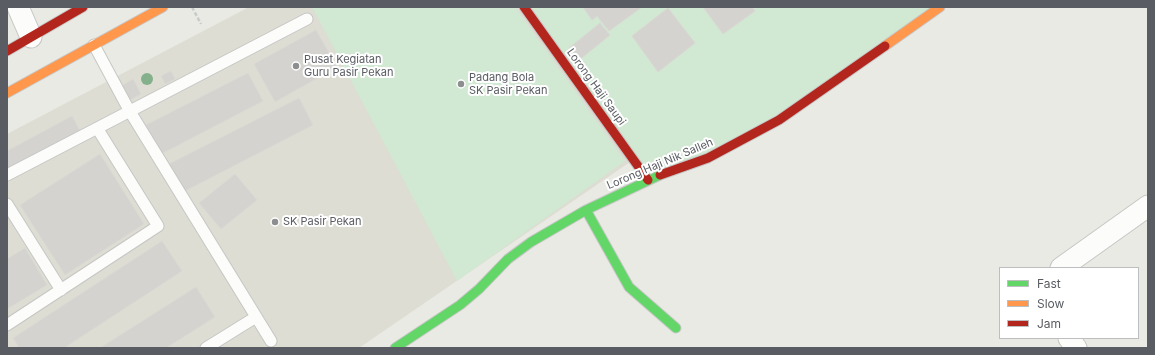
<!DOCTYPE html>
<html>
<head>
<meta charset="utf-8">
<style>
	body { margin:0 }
	#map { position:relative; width:1155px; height:355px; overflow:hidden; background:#eaeae4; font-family:Inter,sans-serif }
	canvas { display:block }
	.frame { position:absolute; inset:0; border:8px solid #595c62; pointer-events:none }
	.legend { position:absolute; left:999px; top:267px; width:140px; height:72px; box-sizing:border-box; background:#fff; border:1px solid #bdbec0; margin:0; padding:5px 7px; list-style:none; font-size:12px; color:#595c62 }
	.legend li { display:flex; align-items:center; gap:8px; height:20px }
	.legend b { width:20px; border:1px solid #bdbec0 }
</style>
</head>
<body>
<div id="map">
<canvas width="1155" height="355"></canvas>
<div class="frame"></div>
<ul class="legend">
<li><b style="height:5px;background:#63d668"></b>Fast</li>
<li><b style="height:5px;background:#ff974d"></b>Slow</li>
<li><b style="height:5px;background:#b3261e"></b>Jam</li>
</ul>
</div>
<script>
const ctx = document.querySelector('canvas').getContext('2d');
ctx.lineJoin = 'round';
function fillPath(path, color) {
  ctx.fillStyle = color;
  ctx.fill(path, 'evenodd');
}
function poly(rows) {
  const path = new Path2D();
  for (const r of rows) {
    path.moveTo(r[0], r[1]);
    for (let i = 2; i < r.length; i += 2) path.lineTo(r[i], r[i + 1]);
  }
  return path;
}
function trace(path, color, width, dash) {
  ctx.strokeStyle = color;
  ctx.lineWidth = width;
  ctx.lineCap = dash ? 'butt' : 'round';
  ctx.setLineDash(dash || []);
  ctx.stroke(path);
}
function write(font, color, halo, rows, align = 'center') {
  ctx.font = font + ' Inter,sans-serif';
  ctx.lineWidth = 4;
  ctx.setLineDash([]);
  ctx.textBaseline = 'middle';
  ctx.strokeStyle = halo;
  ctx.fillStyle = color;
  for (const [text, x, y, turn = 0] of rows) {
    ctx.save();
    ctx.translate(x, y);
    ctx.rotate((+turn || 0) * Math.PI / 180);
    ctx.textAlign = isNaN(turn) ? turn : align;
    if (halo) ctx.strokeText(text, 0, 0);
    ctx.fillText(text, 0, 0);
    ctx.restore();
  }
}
fillPath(poly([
	[249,7,517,7,630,162,359,348,7,348,7,134]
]), '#ddddd3');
fillPath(poly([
	[312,7,515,7,625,161,457,281],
	[524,7,940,7,779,120,648,180]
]), '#d1e8d2');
const building = poly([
	[583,7,642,7,609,31,597,16,592,20,583,7],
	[703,7,752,7,755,11,723,34,703,7],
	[668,8,695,43,658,72,632,36,668,8],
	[600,23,610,35,578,61,569,48,600,23],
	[316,30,337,67,275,102,254,64,316,30],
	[171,71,175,79,165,84,161,76,171,71],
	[248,73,263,101,161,154,146,125,248,73],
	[133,79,141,94,128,101,120,87,133,79],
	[299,98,313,125,183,192,169,164,299,98],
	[72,116,80,131,7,171,7,151,72,116],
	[100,154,144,224,65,275,20,205,100,154],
	[235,174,257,200,221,229,199,203,235,174],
	[162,241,182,271,64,348,19,348,13,338,162,241],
	[25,248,47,285,7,309,7,259,25,248],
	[196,287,215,317,166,348,100,348,196,287]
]);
fillPath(building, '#d4d3cf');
trace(building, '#dad9d3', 1);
const lane = poly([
	[94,45,129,110,271,341],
	[7,175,307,19],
	[7,204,61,290],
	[7,325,158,226,97,128],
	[206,348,256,317]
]);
const street = poly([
	[18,7,31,37],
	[1061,268,1148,206],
	[1069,338,1076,348]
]);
const fast = poly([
	[586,210,629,287,676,328],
	[395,348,460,305,479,289,508,259,531,242,586,210,660,175]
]);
const slow = poly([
	[885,46,940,7],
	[7,93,163,7]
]);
const jam = poly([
	[524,7,648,180],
	[7,51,83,7],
	[660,175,708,158,779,120,885,46]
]);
trace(lane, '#c6c6c5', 13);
trace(street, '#c6c6c5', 23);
trace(fast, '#c6c6c6', 11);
trace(slow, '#c6c6c6', 11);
trace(jam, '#c6c6c6', 11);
trace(poly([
	[192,7,201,24]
]), '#c7ccca', 2.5, [4, 2]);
trace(lane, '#fcfcfb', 11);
trace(street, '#fcfcfb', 21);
trace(fast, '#63d668', 9);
trace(slow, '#ff974d', 9);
trace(jam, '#b3261e', 9);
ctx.fillStyle = '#84b18c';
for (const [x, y] of [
	[147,79]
]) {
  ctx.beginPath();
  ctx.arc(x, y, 6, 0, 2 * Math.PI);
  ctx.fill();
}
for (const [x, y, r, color] of [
	[296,66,4,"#8c8e90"],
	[461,84,4,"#8c8e90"],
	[275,222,4,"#8c8e90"]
]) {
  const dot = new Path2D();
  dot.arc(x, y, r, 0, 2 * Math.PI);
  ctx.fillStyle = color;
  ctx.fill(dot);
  trace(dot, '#fff', 1.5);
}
write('11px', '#595c62', '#fff', [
	["Pusat Kegiatan",304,60],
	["Guru Pasir Pekan",304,73],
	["Padang Bola",469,78],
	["SK Pasir Pekan",469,91],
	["SK Pasir Pekan",283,222]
], 'left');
write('11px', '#595c62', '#fff', [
	["Lorong Haji Saupi",596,87,54],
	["Lorong Haji Nik Salleh",660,164,-23]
]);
</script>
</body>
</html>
